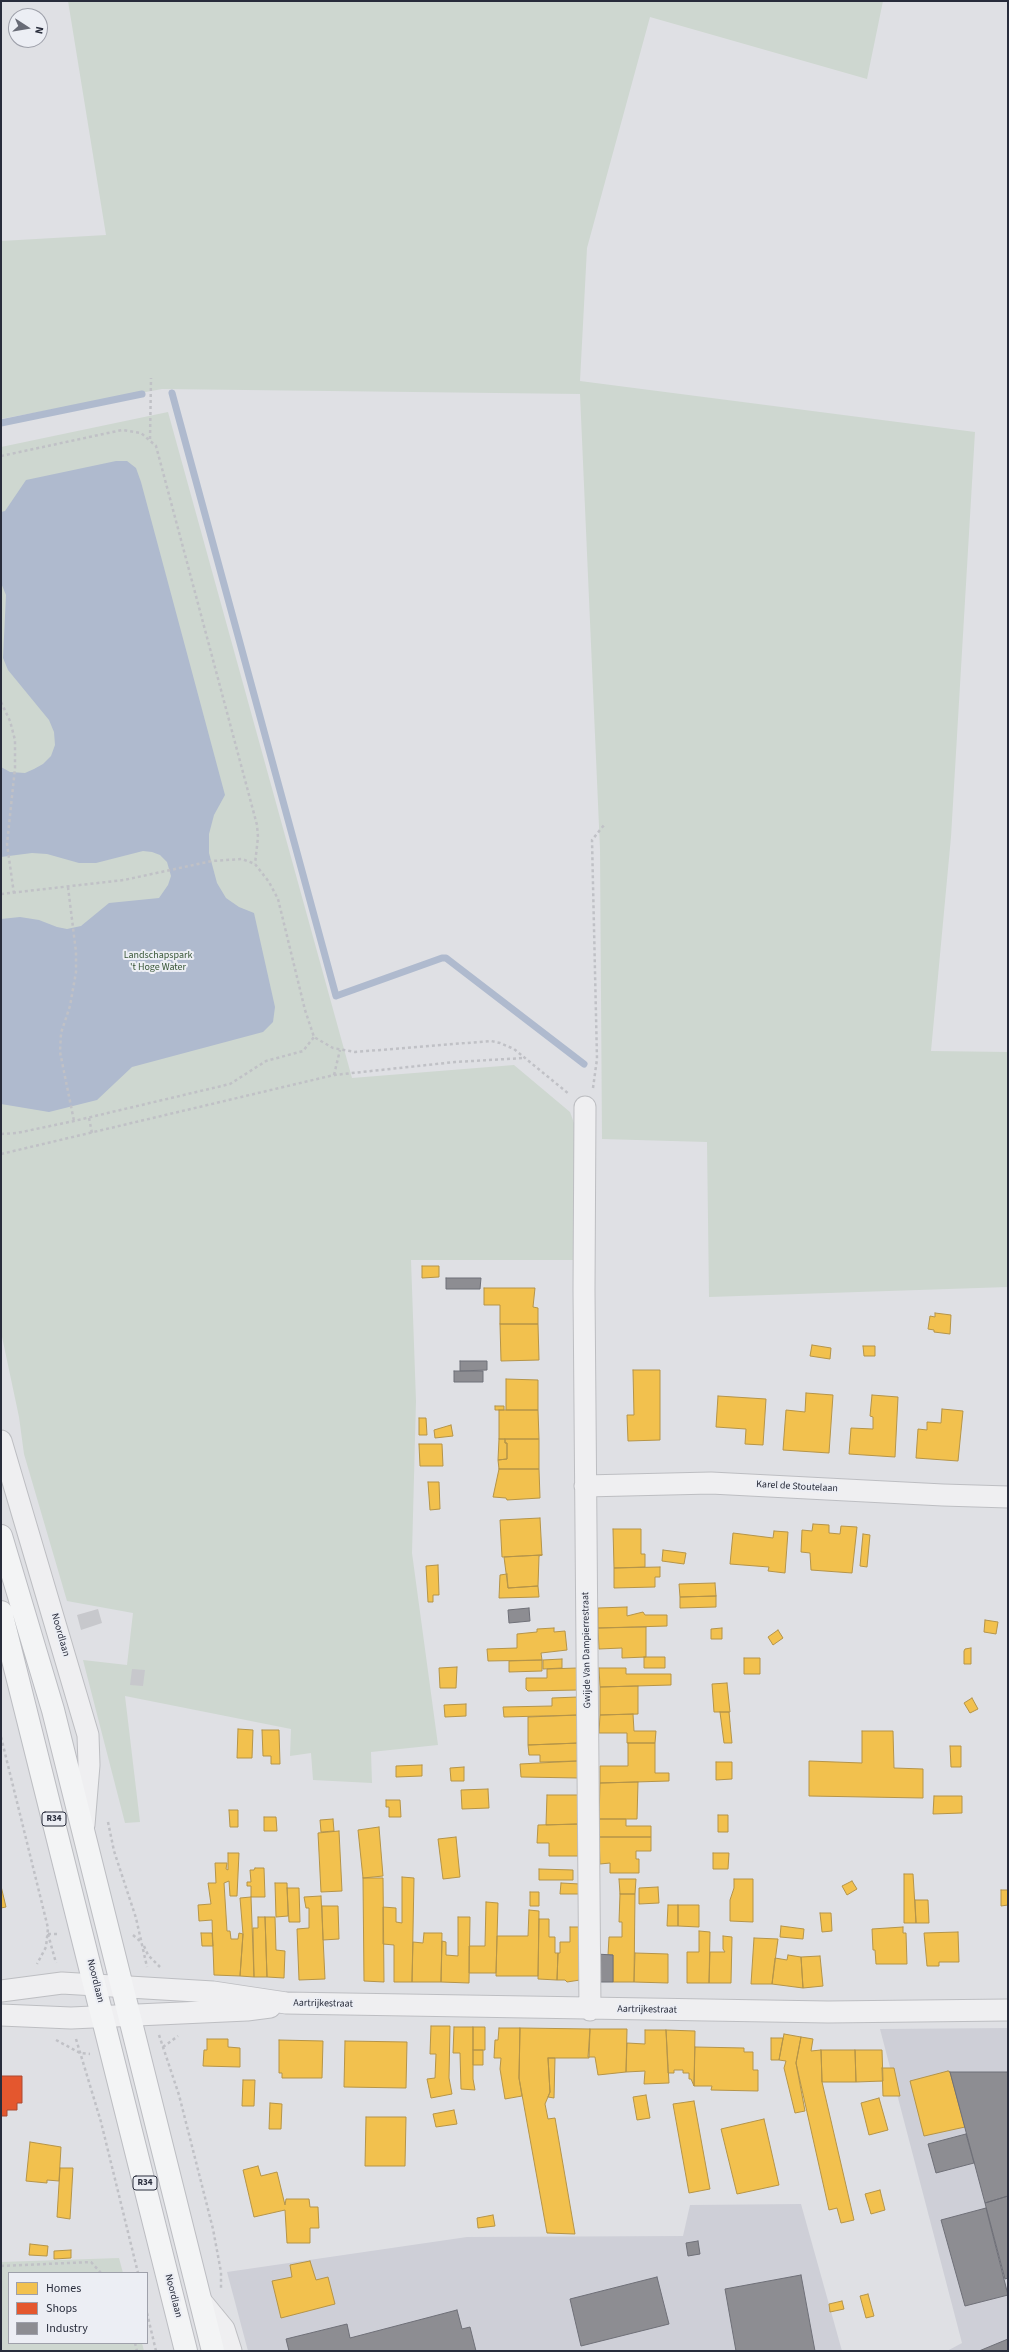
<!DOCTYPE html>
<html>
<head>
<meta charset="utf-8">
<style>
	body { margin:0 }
	#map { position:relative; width:1009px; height:2352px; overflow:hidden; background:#dfe0e4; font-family:"Source Sans 3",sans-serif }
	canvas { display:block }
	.frame { position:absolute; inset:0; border:2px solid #282c3b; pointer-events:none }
	.legend { position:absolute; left:8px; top:2272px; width:140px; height:72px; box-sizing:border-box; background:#eceef4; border:1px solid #9ea0aa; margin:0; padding:5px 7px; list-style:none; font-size:12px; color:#282c3b }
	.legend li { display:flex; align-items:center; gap:8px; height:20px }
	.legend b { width:20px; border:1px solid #9ea0aa }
	.north { position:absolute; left:8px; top:8px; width:40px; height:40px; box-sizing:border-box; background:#eceef4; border:1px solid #9ea0aa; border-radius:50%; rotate:102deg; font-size:11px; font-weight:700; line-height:16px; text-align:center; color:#282c3b }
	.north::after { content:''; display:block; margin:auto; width:14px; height:18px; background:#686b76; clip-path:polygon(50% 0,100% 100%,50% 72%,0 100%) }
</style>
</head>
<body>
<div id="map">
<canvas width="1009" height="2352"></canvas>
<div class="frame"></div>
<ul class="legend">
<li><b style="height:11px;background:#f2c14e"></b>Homes</li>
<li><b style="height:11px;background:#e4572e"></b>Shops</li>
<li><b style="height:11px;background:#8d8d92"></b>Industry</li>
</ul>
<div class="north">N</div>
</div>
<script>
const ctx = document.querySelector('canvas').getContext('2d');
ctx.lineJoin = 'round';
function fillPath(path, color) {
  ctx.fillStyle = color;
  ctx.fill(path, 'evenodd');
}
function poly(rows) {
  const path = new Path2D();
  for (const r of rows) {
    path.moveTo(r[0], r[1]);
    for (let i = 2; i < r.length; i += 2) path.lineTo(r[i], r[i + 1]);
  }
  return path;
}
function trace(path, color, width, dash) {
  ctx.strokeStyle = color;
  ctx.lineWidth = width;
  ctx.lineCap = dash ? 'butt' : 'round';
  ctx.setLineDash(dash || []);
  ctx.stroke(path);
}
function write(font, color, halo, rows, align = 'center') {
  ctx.font = font + ' "Source Sans 3",sans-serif';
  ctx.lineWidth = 4;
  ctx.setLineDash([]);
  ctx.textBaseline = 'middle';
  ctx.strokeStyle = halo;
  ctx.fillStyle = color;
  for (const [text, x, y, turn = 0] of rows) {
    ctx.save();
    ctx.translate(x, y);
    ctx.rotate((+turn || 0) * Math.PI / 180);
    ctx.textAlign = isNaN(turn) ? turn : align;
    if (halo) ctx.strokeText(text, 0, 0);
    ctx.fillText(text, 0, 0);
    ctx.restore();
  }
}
fillPath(poly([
	[1008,2028,1008,2351,947,2351,962,2343,880,2029],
	[801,2204,842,2351,248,2351,227,2272,467,2237,683,2236,690,2205]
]), '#cecfd7');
fillPath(poly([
	[68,1,883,1,867,79,650,17,587,248,580,381,975,432,951,837,931,1051,1008,1052,1008,1287,709,1297,707,1142,602,1139,600,849,580,394,162,389,1,419,1,241,106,235],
	[168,412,352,1078,514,1065,570,1112,574,1123,576,1260,411,1260,416,1401,412,1553,438,1745,371,1752,372,1783,313,1780,311,1753,290,1756,291,1729,125,1696,140,1822,125,1823,83,1660,127,1665,133,1613,67,1601,24,1454,19,1417,1,1332,1,447],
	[119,2258,123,2273,9,2273,9,2343,142,2343,144,2351,1,2351,1,2262]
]), '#ced7d0');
fillPath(poly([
	[116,461,127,461,136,468,141,482,225,795,214,815,209,834,209,853,217,883,226,898,239,907,254,913,275,1007,273,1022,263,1032,132,1067,97,1100,49,1112,1,1104,1,919,20,917,39,920,57,927,67,929,81,926,109,903,159,898,168,885,171,876,167,862,160,855,152,852,143,851,96,863,79,863,47,854,32,853,1,857,1,767,10,772,25,773,34,769,43,764,51,756,55,745,54,732,49,720,8,670,3,658,6,595,1,583,1,512,5,511,26,480]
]), '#afbace');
const homes = poly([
	[422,1266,439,1266,439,1277,422,1278,422,1266],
	[484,1288,535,1288,533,1307,538,1308,538,1324,500,1324,500,1305,484,1305,484,1288],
	[935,1313,951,1315,950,1334,934,1332,934,1330,928,1329,930,1316,935,1317,935,1313],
	[500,1324,538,1324,539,1360,501,1361,500,1324],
	[812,1345,831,1348,830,1359,810,1356,812,1345],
	[863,1346,875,1346,875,1356,864,1356,863,1346],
	[633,1370,660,1370,660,1440,628,1441,627,1415,634,1415,633,1370],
	[506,1379,538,1380,538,1410,506,1410,506,1379],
	[806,1393,833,1395,829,1453,783,1450,786,1410,805,1412,806,1393],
	[872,1395,898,1397,895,1457,849,1454,851,1428,873,1429,873,1417,870,1416,872,1395],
	[718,1396,766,1399,763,1445,745,1444,746,1429,716,1427,718,1396],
	[495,1406,504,1406,504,1410,495,1410,495,1406],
	[942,1409,963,1411,958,1461,916,1458,918,1429,927,1430,927,1422,941,1423,942,1409],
	[499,1410,538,1410,539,1439,499,1439,499,1410],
	[419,1418,426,1418,427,1435,419,1435,419,1418],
	[451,1425,453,1436,435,1438,434,1430,451,1425],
	[499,1439,505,1439,505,1443,507,1443,507,1459,498,1460,499,1439],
	[505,1439,539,1439,539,1469,499,1469,498,1460,507,1459,507,1443,505,1443,505,1439],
	[419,1444,442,1444,443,1466,420,1466,419,1444],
	[499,1469,539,1469,540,1498,507,1500,506,1498,493,1497,499,1469],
	[428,1482,439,1482,440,1509,430,1510,428,1482],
	[540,1518,542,1555,502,1557,500,1520,540,1518],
	[813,1524,829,1525,829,1533,840,1534,841,1526,857,1527,852,1573,811,1570,810,1553,801,1552,802,1530,812,1531,813,1524],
	[613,1529,641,1529,641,1554,645,1554,645,1567,614,1568,613,1529],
	[774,1531,788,1532,785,1573,768,1571,769,1567,730,1564,733,1533,773,1538,774,1531],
	[863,1534,870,1535,867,1567,860,1566,863,1534],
	[663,1550,686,1553,684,1564,662,1561,663,1550],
	[542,1555,539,1556,538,1586,508,1588,504,1557,542,1555],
	[438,1565,439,1595,433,1595,433,1602,428,1602,426,1566,438,1565],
	[660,1567,660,1577,655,1577,655,1587,614,1588,614,1568,660,1567],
	[507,1574,508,1588,538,1586,539,1597,499,1598,500,1575,507,1574],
	[715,1583,716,1596,680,1597,679,1584,715,1583],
	[716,1596,716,1607,680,1608,680,1597,716,1596],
	[627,1607,627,1616,643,1612,645,1615,667,1615,667,1626,598,1628,598,1608,627,1607],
	[985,1620,998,1622,996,1634,984,1632,985,1620],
	[646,1627,646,1657,622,1658,622,1648,599,1649,598,1628,646,1627],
	[554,1628,554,1632,565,1631,567,1650,541,1653,542,1660,488,1661,487,1649,517,1648,517,1634,537,1632,537,1629,554,1628],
	[722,1628,722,1639,711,1639,711,1629,722,1628],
	[778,1630,783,1638,773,1645,768,1637,778,1630],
	[971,1648,971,1664,964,1664,964,1651,965,1649,971,1648],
	[644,1657,665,1657,665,1668,644,1668,644,1657],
	[744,1658,760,1658,760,1674,744,1674,744,1658],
	[562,1659,562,1668,543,1669,543,1660,562,1659],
	[542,1660,542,1671,509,1672,509,1661,542,1660],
	[457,1667,456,1688,440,1688,439,1668,457,1667],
	[577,1668,578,1690,528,1691,526,1689,526,1678,547,1678,547,1669,577,1668],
	[599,1668,626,1668,626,1674,671,1674,671,1685,600,1687,599,1668],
	[727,1683,730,1712,714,1712,712,1684,727,1683],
	[638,1686,638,1714,600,1715,600,1687,638,1686],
	[578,1697,579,1715,504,1717,503,1707,552,1706,552,1698,578,1697],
	[972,1698,978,1709,970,1713,964,1703,972,1698],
	[466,1704,466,1716,445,1717,444,1705,466,1704],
	[720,1712,729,1712,732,1743,724,1743,720,1712],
	[633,1714,634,1731,656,1731,655,1743,627,1743,627,1733,599,1733,600,1715,633,1714],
	[579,1715,579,1743,528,1745,528,1717,579,1715],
	[238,1729,253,1730,252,1758,237,1758,238,1729],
	[262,1730,279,1730,280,1764,271,1764,271,1756,263,1756,262,1730],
	[862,1731,893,1731,894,1768,923,1769,923,1798,809,1796,809,1761,862,1763,862,1731],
	[579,1743,578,1761,540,1762,540,1755,529,1755,528,1745,579,1743],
	[628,1743,655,1743,655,1773,669,1773,669,1781,600,1783,600,1766,628,1766,628,1743],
	[950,1746,961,1746,961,1767,951,1767,950,1746],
	[578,1761,579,1778,521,1777,520,1764,578,1761],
	[716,1762,732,1762,732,1779,716,1780,716,1762],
	[422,1765,422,1776,396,1777,396,1766,422,1765],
	[464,1767,464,1781,451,1781,450,1768,464,1767],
	[638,1782,637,1819,599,1819,600,1783,638,1782],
	[488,1789,489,1808,462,1809,461,1790,488,1789],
	[547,1795,579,1795,579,1824,546,1825,547,1795],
	[934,1796,962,1796,962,1813,933,1814,934,1796],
	[386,1800,400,1800,401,1817,389,1817,389,1807,386,1807,386,1800],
	[229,1810,238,1810,238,1827,230,1827,229,1810],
	[718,1815,728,1815,728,1832,718,1832,718,1815],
	[264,1817,276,1817,277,1831,264,1831,264,1817],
	[333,1819,334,1831,321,1832,320,1820,333,1819],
	[599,1819,626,1819,626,1826,651,1826,651,1837,599,1837,599,1819],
	[579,1824,578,1856,549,1856,549,1843,537,1843,538,1825,579,1824],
	[379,1827,383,1876,363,1878,358,1830,379,1827],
	[339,1831,342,1891,321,1892,318,1833,339,1831],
	[456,1837,460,1877,443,1879,438,1839,456,1837],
	[599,1837,651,1837,651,1851,636,1851,636,1859,639,1859,639,1873,610,1873,610,1863,600,1864,599,1837],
	[228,1853,239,1853,237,1896,230,1896,229,1881,224,1883,227,1931,230,1931,231,1939,238,1939,239,1933,243,1934,240,1976,214,1975,212,1920,199,1921,198,1905,211,1904,208,1883,216,1883,215,1863,227,1863,226,1869,228,1870,228,1853],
	[713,1853,729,1853,728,1869,713,1869,713,1853],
	[255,1868,264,1868,265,1897,251,1897,251,1886,247,1886,247,1882,251,1882,250,1870,254,1870,255,1868],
	[539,1869,573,1870,573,1880,539,1880,539,1869],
	[904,1874,913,1874,916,1923,904,1923,904,1874],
	[402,1877,414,1878,412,1982,394,1982,394,1945,383,1944,383,1907,396,1908,396,1922,402,1923,402,1877],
	[363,1878,383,1878,384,1982,364,1981,363,1878],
	[619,1879,636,1879,635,1894,620,1894,619,1879],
	[734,1879,753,1879,753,1922,730,1921,730,1900,734,1888,734,1879],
	[852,1881,857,1889,847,1895,842,1886,852,1881],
	[275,1883,287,1883,288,1916,276,1917,275,1883],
	[561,1883,580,1884,580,1894,560,1894,561,1883],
	[1,1886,6,1907,1,1908,1,1886],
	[658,1887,659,1903,639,1904,639,1888,658,1887],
	[287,1888,299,1888,300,1922,289,1922,287,1888],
	[1001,1890,1008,1890,1008,1905,1001,1906,1001,1890],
	[530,1892,539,1892,539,1906,530,1906,530,1892],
	[620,1894,635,1894,634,1982,613,1982,613,1955,608,1955,609,1937,622,1937,622,1922,619,1922,620,1894],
	[321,1896,325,1979,299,1980,297,1929,309,1928,309,1908,306,1908,304,1897,321,1896],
	[251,1897,254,1977,240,1976,243,1934,240,1898,251,1897],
	[915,1900,928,1900,929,1923,916,1923,915,1900],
	[486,1902,498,1903,496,1973,469,1973,469,1946,485,1946,486,1902],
	[668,1905,678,1905,678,1926,667,1926,668,1905],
	[678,1905,699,1905,699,1927,678,1926,678,1905],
	[322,1906,338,1906,339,1939,323,1940,322,1906],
	[529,1910,539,1911,538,1976,496,1976,497,1936,528,1936,529,1910],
	[820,1913,831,1913,832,1931,822,1932,820,1913],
	[258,1917,265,1917,267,1977,254,1977,253,1928,258,1928,258,1917],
	[265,1917,275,1917,276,1950,285,1951,284,1978,267,1977,265,1917],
	[458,1917,470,1917,469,1983,441,1982,442,1941,446,1942,446,1955,458,1956,458,1917],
	[539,1919,549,1919,549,1937,555,1937,555,1953,558,1953,557,1980,538,1979,539,1919],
	[781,1926,804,1929,803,1939,780,1937,781,1926],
	[570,1927,581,1927,580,1980,567,1982,565,1980,557,1980,558,1953,560,1953,560,1942,570,1942,570,1927],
	[903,1927,903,1933,906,1933,907,1964,876,1964,875,1950,873,1950,872,1929,903,1927],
	[699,1931,710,1932,709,1983,687,1983,687,1952,699,1952,699,1931],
	[958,1932,959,1962,939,1962,939,1966,927,1966,924,1933,958,1932],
	[201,1933,212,1933,213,1946,202,1946,201,1933],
	[424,1933,442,1933,441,1982,412,1982,413,1942,423,1943,424,1933],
	[723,1936,732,1937,731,1983,709,1983,710,1952,725,1952,723,1949,723,1936],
	[754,1938,778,1939,772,1984,751,1984,754,1938],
	[635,1953,668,1954,668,1983,634,1982,635,1953],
	[788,1955,801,1957,803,1988,772,1984,775,1958,787,1960,788,1955],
	[820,1956,823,1986,803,1988,801,1957,820,1956],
	[431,2026,450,2026,449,2078,452,2094,431,2098,427,2079,435,2078,436,2054,430,2054,431,2026],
	[454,2027,473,2027,473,2079,475,2090,461,2089,460,2053,453,2053,454,2027],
	[473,2027,485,2027,485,2050,473,2050,473,2027],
	[499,2028,520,2028,519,2078,522,2096,505,2099,500,2069,501,2058,494,2058,495,2040,498,2040,499,2028],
	[520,2028,590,2029,589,2058,548,2058,550,2092,545,2104,548,2119,555,2118,575,2234,547,2233,519,2078,520,2028],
	[590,2029,627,2029,626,2072,598,2075,595,2057,588,2057,590,2029],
	[645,2030,666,2030,669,2083,644,2084,645,2071,626,2072,627,2043,645,2044,645,2030],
	[666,2030,695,2031,694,2086,691,2079,689,2079,689,2073,683,2073,683,2070,674,2070,674,2073,668,2073,666,2030],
	[784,2034,801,2037,796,2063,805,2111,795,2113,784,2068,786,2061,779,2060,784,2034],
	[801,2037,813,2039,811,2051,821,2050,822,2082,854,2220,841,2223,837,2208,829,2210,796,2063,801,2037],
	[771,2038,783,2038,779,2060,771,2060,771,2038],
	[207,2039,228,2039,228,2047,240,2048,240,2067,203,2066,204,2050,207,2050,207,2039],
	[279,2040,323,2041,322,2078,282,2078,282,2073,279,2073,279,2040],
	[345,2041,407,2042,406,2088,344,2087,345,2041],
	[695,2047,744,2048,744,2052,753,2052,753,2070,758,2070,758,2091,711,2090,712,2086,694,2086,695,2047],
	[473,2050,483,2050,483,2065,473,2065,473,2050],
	[821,2050,855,2050,856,2082,822,2082,821,2050],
	[855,2050,882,2050,883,2081,856,2082,855,2050],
	[548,2058,555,2058,554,2098,548,2097,550,2092,548,2058],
	[882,2068,894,2068,900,2096,883,2096,882,2068],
	[948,2071,950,2072,965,2127,924,2136,910,2081,948,2071],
	[243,2080,255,2080,254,2106,242,2106,243,2080],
	[646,2095,650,2118,637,2120,633,2097,646,2095],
	[879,2098,888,2130,869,2135,861,2103,879,2098],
	[694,2101,710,2189,689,2193,673,2104,694,2101],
	[270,2103,282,2104,281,2129,269,2129,270,2103],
	[454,2110,457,2124,436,2127,433,2114,454,2110],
	[366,2117,406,2117,405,2166,365,2166,366,2117],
	[764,2119,779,2185,737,2194,721,2129,764,2119],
	[30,2142,61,2147,59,2181,47,2180,47,2183,26,2181,30,2142],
	[258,2166,261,2176,277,2172,285,2205,286,2199,309,2199,310,2207,318,2207,319,2228,310,2228,310,2243,287,2243,285,2210,254,2217,243,2170,258,2166],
	[60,2168,73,2168,70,2219,57,2217,60,2168],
	[880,2190,885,2210,871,2214,865,2194,880,2190],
	[493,2215,495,2226,478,2228,477,2218,493,2215],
	[30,2244,48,2246,47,2256,29,2255,30,2244],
	[71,2250,71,2258,54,2259,54,2251,71,2250],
	[310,2261,316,2280,328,2277,335,2304,281,2318,272,2281,292,2277,290,2265,310,2261],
	[868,2294,874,2316,866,2318,860,2296,868,2294],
	[842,2301,844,2309,830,2312,829,2304,842,2301]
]);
fillPath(homes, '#f2c14e');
trace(homes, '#b59448', 1);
const shops = poly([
	[1,2076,22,2076,22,2103,17,2103,17,2110,7,2110,7,2116,1,2116,1,2076]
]);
fillPath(shops, '#e4572e');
trace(shops, '#ac4a32', 1);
const industry = poly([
	[446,1278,481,1278,480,1289,446,1289,446,1278],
	[460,1361,487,1361,487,1370,460,1371,460,1361],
	[454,1371,483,1371,483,1382,454,1382,454,1371],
	[529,1608,530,1621,509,1623,508,1610,529,1608],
	[596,1954,613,1955,613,1982,596,1982,596,1954],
	[950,2072,1008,2072,1008,2196,985,2203,950,2072],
	[966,2134,974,2163,936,2173,928,2144,966,2134],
	[1008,2196,1008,2278,1005,2279,985,2203,1008,2196],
	[986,2208,1008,2295,965,2306,941,2220,986,2208],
	[698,2241,700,2254,688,2256,686,2243,698,2241],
	[801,2275,815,2351,736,2351,725,2289,801,2275],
	[657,2277,669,2324,581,2346,570,2299,657,2277],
	[457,2310,462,2329,470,2327,476,2351,289,2351,286,2339,347,2324,350,2338,457,2310],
	[1008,2339,1008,2351,979,2351,1008,2339]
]);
fillPath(industry, '#8d8d92');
trace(industry, '#6f7078', 1);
trace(poly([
	[172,393,336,996,442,958,446,958,584,1064],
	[1,423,142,394]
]), '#afbace', 7);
fillPath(poly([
	[98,1609,102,1623,81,1630,77,1615],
	[132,1669,145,1670,143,1686,130,1685]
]), '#c7c8cc');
const minor = poly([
	[585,1107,584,1290,590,2010],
	[1,1441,88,1735,89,1765,84,1825],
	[585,1486,711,1483,943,1495,1008,1497],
	[1,1991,62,1983,213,1992,286,2003,828,2012,1008,2010],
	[1,2015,71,2018,247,2010,270,2007],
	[201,2301,224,2329,231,2351]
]);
const major = poly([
	[1,1536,53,1710,213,2351],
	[1,1612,186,2351]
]);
trace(minor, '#bdbec2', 23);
trace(major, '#bcbdc2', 24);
trace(poly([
	[150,439,151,378],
	[1,456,122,430,141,433,156,446,257,825,258,837,255,864],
	[1,702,10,721,15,740,15,768,7,844,14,894],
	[68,887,76,952,76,972,70,1006,61,1033,60,1052,74,1121],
	[1,894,124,880,212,861,242,859,255,864,269,882,278,899,305,1010,314,1037,333,1048,355,1052,491,1041,500,1043,514,1049,569,1094],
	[334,1075,340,1050],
	[593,1088,597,1059,592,840,604,825],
	[89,1118,92,1133],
	[1,1134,17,1133,74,1121,230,1084,266,1061,303,1051,314,1037],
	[1,1154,334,1075,455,1062,524,1058],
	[1,1737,48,1928,46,1947,37,1964],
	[108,1822,114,1851,136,1918,147,1967],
	[48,1934,56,1963],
	[48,1934,60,1934],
	[133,1935,141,1942],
	[144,1946,148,1955,160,1967],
	[159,2035,179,2095,213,2229,221,2272,221,2288],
	[76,2039,101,2122,138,2273],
	[56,2040,80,2053,90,2054],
	[163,2047,178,2036],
	[1,2266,91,2262,101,2273],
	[147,2313,156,2351],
	[135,2343,137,2351]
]), '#c0c1c6', 2.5, [3, 3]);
trace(minor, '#efeff1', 21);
trace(major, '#f3f4f5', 22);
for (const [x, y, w] of [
	[54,1819,24],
	[145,2183,24]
]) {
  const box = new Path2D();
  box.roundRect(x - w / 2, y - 7, w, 14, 3);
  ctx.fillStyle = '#eceef4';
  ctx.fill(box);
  trace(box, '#282c3b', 1);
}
write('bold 9px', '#282c3b', null, [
	["R34",54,1819],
	["R34",145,2183]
]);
write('10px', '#385636', '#eceef4', [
	["Landschapspark",158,956],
	["'t Hoge Water",158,968]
]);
write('10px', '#282c3b', '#eceef4', [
	["Karel de Stoutelaan",797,1487,3],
	["Noordlaan",60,1635,74],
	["Gwijde Van Dampierrestraat",587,1650,-91],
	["Noordlaan",95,1981,76],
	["Aartrijkestraat",323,2004,1],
	["Aartrijkestraat",647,2010,1],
	["Noordlaan",173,2296,76]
]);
</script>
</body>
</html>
